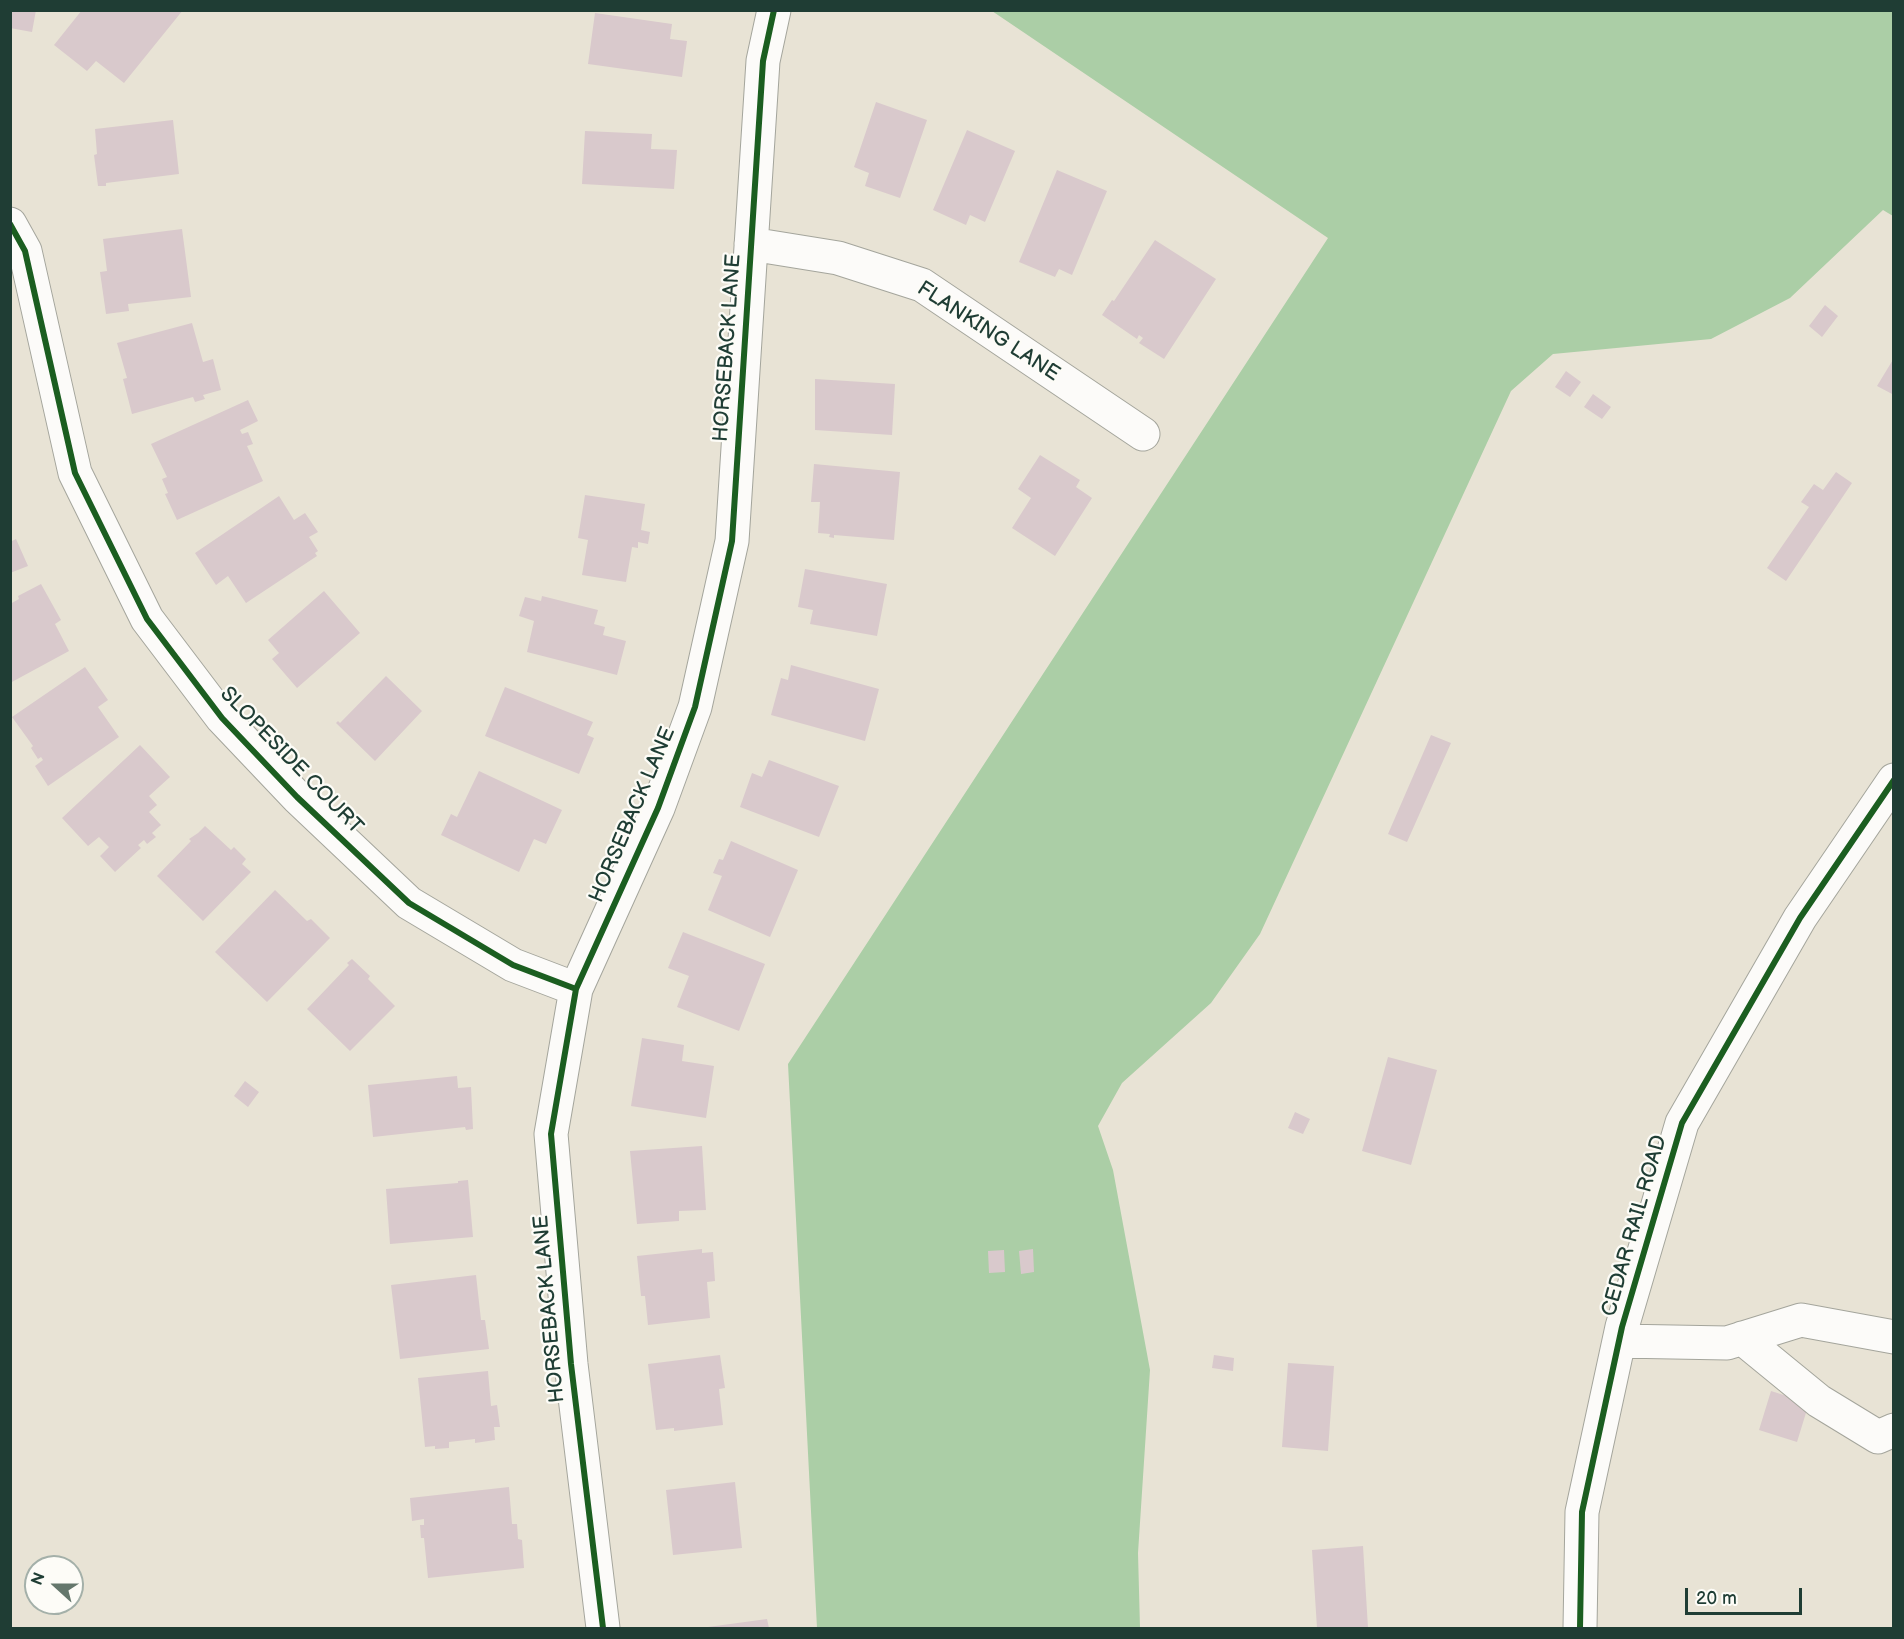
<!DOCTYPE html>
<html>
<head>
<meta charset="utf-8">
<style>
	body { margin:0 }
	#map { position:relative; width:1904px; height:1639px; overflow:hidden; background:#e8e3d5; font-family:"Balsamiq Sans",sans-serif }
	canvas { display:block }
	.frame { position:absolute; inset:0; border:12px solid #1f3d34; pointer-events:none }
	.north { position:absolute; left:24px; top:1555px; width:60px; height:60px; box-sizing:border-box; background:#fdfcf7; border:2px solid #a4b0a9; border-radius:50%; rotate:291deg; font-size:16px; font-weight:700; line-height:24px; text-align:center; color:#1f3d34 }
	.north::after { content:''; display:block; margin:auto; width:21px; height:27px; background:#65776c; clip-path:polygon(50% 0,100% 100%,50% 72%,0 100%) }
	.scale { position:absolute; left:1685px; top:1588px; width:117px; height:27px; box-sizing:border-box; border:3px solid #1f3d34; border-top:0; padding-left:8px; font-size:18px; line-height:21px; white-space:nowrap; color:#1f3d34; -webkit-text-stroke:4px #fdfcf7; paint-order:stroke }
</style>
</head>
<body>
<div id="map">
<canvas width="1904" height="1639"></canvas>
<div class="frame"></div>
<div class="north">N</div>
<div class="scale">20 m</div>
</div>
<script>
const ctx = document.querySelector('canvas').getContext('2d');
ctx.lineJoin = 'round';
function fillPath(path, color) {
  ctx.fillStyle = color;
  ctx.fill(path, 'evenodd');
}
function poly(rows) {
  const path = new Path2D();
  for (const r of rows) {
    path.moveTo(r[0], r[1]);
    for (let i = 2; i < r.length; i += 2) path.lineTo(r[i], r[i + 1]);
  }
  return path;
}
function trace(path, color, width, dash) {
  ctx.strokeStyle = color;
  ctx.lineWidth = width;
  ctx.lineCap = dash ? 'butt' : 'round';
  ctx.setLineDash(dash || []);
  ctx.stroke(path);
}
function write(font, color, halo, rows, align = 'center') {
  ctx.font = font + ' "Balsamiq Sans",sans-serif';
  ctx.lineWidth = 4.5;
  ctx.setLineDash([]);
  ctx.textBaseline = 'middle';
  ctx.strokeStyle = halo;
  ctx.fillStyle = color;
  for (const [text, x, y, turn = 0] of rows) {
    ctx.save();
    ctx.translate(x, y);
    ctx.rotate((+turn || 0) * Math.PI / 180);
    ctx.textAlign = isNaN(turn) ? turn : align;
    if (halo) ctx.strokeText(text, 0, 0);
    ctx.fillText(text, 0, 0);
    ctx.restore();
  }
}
fillPath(poly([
	[992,11,1893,11,1893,216,1883,210,1790,298,1711,339,1553,354,1511,391,1260,934,1211,1003,1122,1083,1098,1126,1113,1170,1150,1370,1138,1553,1140,1628,817,1628,788,1064,1328,238]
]), '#abcea6');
fillPath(poly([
	[10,10,36,10,32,32,10,28],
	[82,10,183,10,124,83,96,61,87,71,54,45],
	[595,13,672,24,670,39,687,41,682,77,588,64],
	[876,102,927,120,900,198,865,186,869,173,854,167],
	[173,120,179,174,106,183,106,186,98,186,94,155,97,154,95,129],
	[967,130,1015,151,985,222,970,215,966,225,933,210],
	[585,131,652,134,651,149,677,150,674,189,582,184],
	[1057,170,1107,191,1072,275,1059,269,1055,277,1019,262],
	[182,229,191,297,128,304,129,311,106,314,100,272,107,271,103,239],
	[1155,240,1216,279,1164,359,1139,343,1143,338,1139,335,1137,339,1102,315,1112,300,1114,301],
	[1825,305,1838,316,1822,337,1809,326],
	[192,323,203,362,213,359,221,390,203,395,205,399,195,402,193,397,132,414,123,379,127,378,117,343],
	[1894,358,1894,395,1877,386],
	[1566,371,1581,382,1570,397,1555,387],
	[815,379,895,384,892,435,815,430],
	[1593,394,1611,407,1602,419,1584,407],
	[248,400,258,421,240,430,242,434,248,432,253,444,247,446,263,481,177,520,165,494,168,493,162,479,167,477,151,444],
	[1040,455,1080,480,1076,487,1092,498,1055,556,1012,528,1031,498,1018,489],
	[814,464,900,472,894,540,834,535,834,538,829,537,830,534,818,533,820,502,811,502],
	[1836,472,1852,483,1786,581,1767,568,1809,507,1801,502,1814,484,1823,490],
	[585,495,645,504,641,530,650,532,648,544,638,542,638,548,632,547,626,582,582,575,588,540,578,538],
	[279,496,294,520,305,513,318,532,309,537,318,551,315,553,317,556,246,603,228,576,216,585,195,553],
	[16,539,28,566,10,573,10,542],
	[805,569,887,584,877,636,810,624,813,610,798,607],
	[41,584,61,620,55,624,69,651,10,683,10,604,19,599,18,596],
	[324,591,360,633,297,688,272,659,279,653,268,640],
	[542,596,598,610,594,624,605,627,603,635,626,641,617,675,527,652,534,621,519,616,525,597,541,601],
	[791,665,879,689,865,741,771,715,781,678,788,680],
	[85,667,108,700,98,707,119,737,48,786,35,766,43,760,41,757,38,759,31,748,33,746,12,717],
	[386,676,422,711,375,761,336,723,338,721,340,723],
	[505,687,593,722,587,735,594,738,579,774,485,736],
	[1431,735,1451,743,1407,842,1388,834],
	[140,745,170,777,149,796,157,805,149,812,161,825,152,833,156,837,147,844,144,840,138,845,141,848,115,872,100,856,109,847,99,837,88,846,62,818],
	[769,760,839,786,819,837,740,807,752,773,762,777],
	[479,771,562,810,546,844,534,839,519,872,441,835,451,814,457,817],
	[205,826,231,850,234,847,246,859,242,864,251,872,203,921,157,876,191,841,189,839,198,833],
	[731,841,798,870,770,937,708,910,722,876,713,873,719,859,723,860],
	[275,890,307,921,311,919,330,938,267,1002,215,952],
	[683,932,765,964,739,1031,677,1007,689,976,668,968],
	[352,959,370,976,368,979,395,1006,350,1051,307,1009,349,965,347,963],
	[642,1038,684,1045,682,1061,714,1066,706,1118,631,1106],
	[1388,1057,1437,1070,1411,1165,1362,1151],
	[457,1076,458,1088,471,1087,473,1129,466,1130,465,1127,373,1137,368,1085],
	[245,1081,259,1092,248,1107,234,1096],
	[1295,1112,1310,1119,1303,1134,1288,1128],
	[702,1146,706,1210,679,1211,679,1221,637,1224,630,1151],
	[468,1180,473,1237,390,1244,386,1189,458,1183,458,1181],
	[702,1249,702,1253,713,1252,715,1281,707,1282,710,1318,648,1325,645,1296,641,1296,637,1256],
	[1033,1249,1034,1272,1021,1274,1019,1251],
	[1004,1250,1005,1272,989,1273,988,1251],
	[476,1275,481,1320,485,1320,489,1349,400,1359,391,1285],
	[720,1355,725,1388,719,1389,723,1425,674,1431,674,1428,656,1430,648,1364],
	[1214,1355,1234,1358,1233,1371,1212,1368],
	[1288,1363,1334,1366,1328,1451,1282,1447],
	[488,1371,491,1406,497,1405,500,1427,494,1427,495,1440,475,1443,475,1439,449,1442,449,1448,435,1449,435,1446,425,1447,418,1378],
	[1771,1391,1809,1403,1797,1442,1759,1430],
	[735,1482,742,1548,673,1555,666,1490],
	[509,1487,512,1524,517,1524,518,1539,522,1540,524,1568,428,1578,424,1538,421,1538,420,1525,424,1525,424,1519,412,1521,410,1498],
	[1363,1546,1368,1628,1317,1628,1312,1550],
	[767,1619,769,1628,708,1628,708,1627]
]), '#d9c9cc');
const minor = poly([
	[10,224,25,251,75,473,147,619,222,718,297,797,409,903,513,965,576,989],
	[751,244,838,258,922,285,1143,434],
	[1742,1338,1819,1401,1878,1437,1894,1430],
	[1619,1341,1727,1343,1801,1320,1894,1337],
	[603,1628,571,1364,551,1134,576,989,658,808,695,707,732,541,763,61,774,10],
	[1580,1628,1582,1512,1622,1327,1682,1123,1800,918,1894,780]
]);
trace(minor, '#a4a59c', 35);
trace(minor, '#fcfbf9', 33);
trace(poly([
	[10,224,25,251,75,473,147,619,222,718,297,797,409,903,513,965,576,989],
	[603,1628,571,1364,551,1134,576,989,658,808,695,707,732,541,763,61,774,10],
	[1580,1628,1582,1512,1622,1327,1682,1123,1800,918,1894,780]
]), '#1b5e20', 6);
write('21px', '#1f3d34', '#fdfcf7', [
	["FLANKING LANE",988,332,33],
	["HORSEBACK LANE",728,348,-86],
	["SLOPESIDE COURT",291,761,46],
	["HORSEBACK LANE",633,815,-67],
	["CEDAR RAIL ROAD",1635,1226,-74],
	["HORSEBACK LANE",550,1309,-95]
]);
</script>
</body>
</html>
